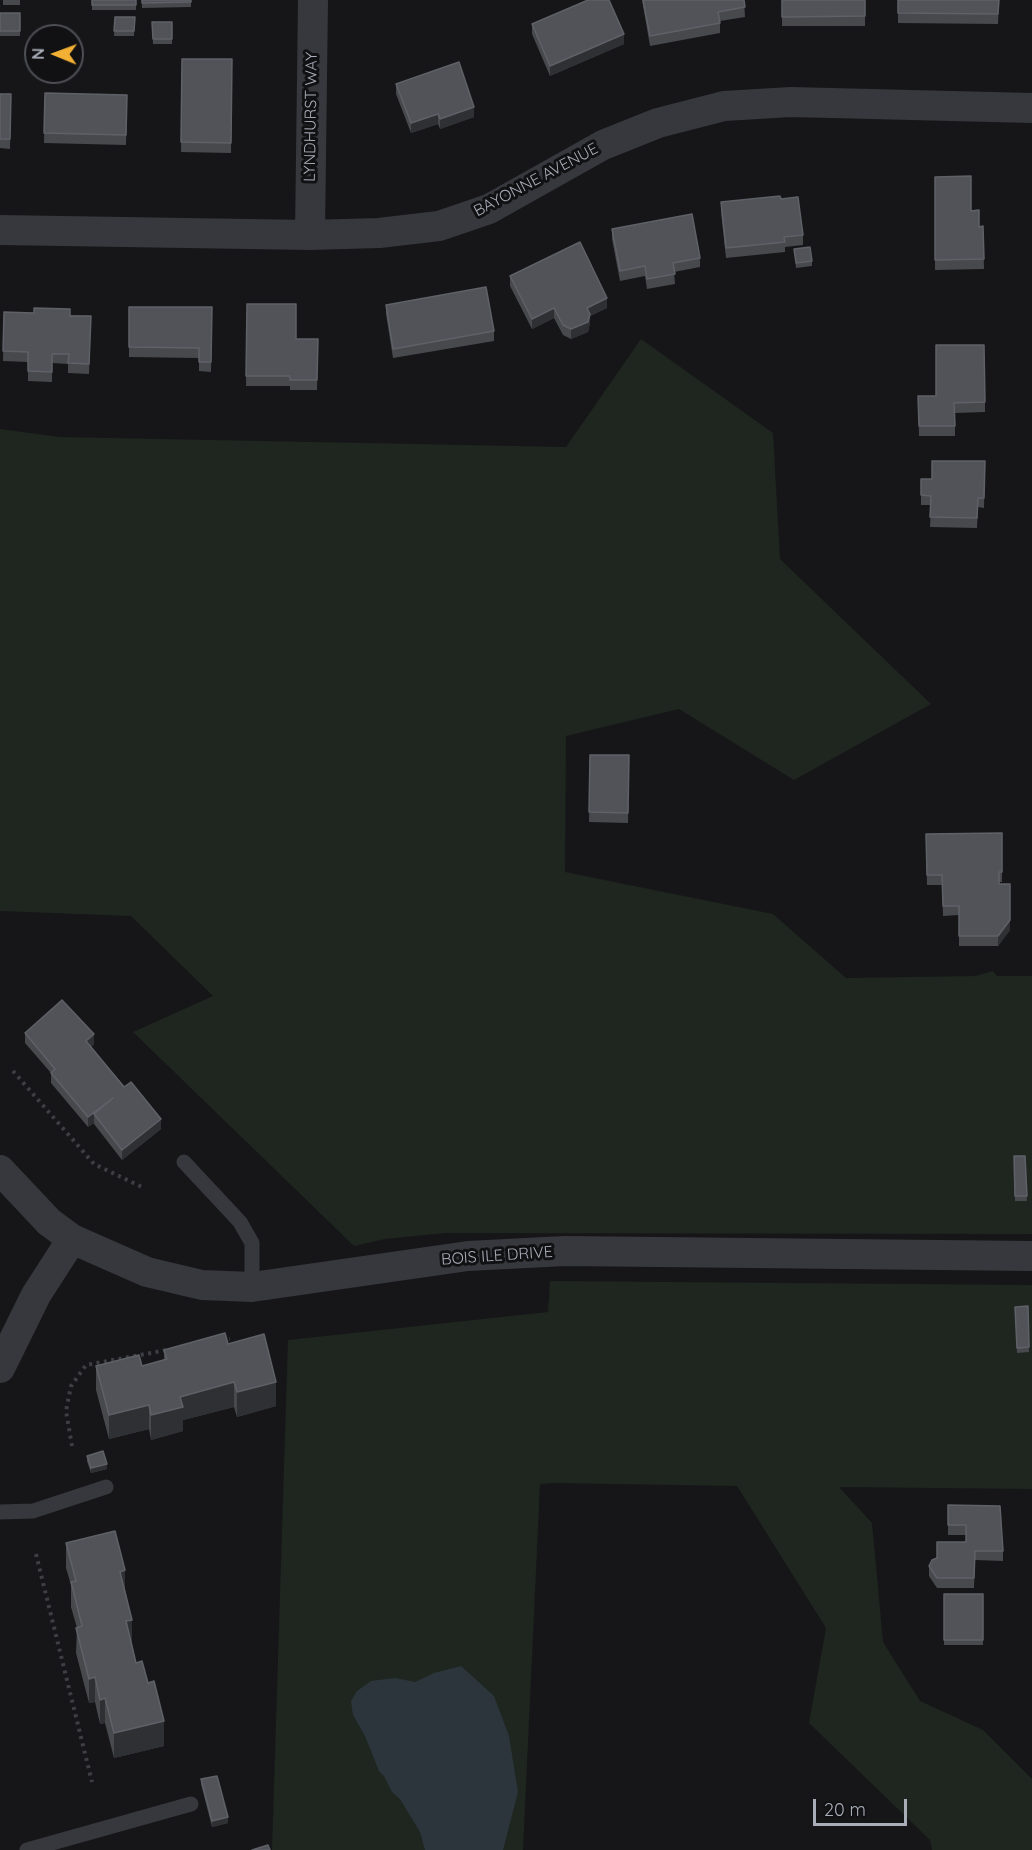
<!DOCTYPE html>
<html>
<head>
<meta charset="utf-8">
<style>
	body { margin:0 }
	#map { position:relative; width:1032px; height:1850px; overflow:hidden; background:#161618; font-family:Quicksand,sans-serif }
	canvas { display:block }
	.north { position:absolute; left:24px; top:24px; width:60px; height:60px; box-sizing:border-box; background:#111113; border:2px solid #4d4f55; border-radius:50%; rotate:271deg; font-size:16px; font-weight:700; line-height:24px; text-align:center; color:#a8adb8 }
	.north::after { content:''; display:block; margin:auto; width:21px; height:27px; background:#f2b134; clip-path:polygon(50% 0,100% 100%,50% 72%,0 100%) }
	.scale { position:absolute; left:813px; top:1799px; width:94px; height:27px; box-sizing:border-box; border:3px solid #a8adb8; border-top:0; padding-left:8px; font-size:18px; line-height:21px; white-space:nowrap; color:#a8adb8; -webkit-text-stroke:4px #111113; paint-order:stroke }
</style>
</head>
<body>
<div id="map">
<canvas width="1032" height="1850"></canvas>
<div class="north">N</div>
<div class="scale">20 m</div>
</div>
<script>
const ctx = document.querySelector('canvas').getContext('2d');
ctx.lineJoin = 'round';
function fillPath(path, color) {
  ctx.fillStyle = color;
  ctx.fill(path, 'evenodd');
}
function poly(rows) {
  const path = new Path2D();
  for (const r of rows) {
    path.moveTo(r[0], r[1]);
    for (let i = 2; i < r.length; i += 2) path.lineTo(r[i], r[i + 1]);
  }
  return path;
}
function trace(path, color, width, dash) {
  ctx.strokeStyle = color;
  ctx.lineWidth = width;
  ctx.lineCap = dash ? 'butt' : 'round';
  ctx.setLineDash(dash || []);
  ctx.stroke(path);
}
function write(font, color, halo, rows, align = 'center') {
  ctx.font = font + ' Quicksand,sans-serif';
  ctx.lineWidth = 6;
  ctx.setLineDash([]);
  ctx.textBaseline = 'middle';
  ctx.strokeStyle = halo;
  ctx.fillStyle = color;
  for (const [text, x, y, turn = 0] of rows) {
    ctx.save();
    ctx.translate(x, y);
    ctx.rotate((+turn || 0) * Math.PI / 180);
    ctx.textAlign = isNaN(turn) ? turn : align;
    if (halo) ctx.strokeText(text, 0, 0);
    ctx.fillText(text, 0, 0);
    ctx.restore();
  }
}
fillPath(poly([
	[641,339,773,433,780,559,931,704,794,780,679,709,566,736,565,872,773,914,846,978,975,976,993,971,997,976,1032,976,1032,1234,445,1233,385,1239,354,1246,133,1032,213,996,131,916,0,911,0,429,60,437,566,447],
	[550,1281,1032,1285,1032,1489,839,1487,872,1523,883,1642,920,1701,983,1730,1032,1779,1032,1850,932,1850,930,1840,809,1723,826,1628,737,1486,554,1483,540,1484,523,1850,272,1850,288,1340,548,1312]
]), '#1e261f');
fillPath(poly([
	[461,1666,494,1696,509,1736,518,1792,503,1850,425,1850,420,1832,400,1799,392,1792,384,1776,379,1771,365,1736,353,1715,351,1701,357,1691,371,1681,395,1678,415,1682,434,1673]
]), '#2c353c');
trace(poly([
	[13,1071,94,1164,144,1188],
	[222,1340,230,1339],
	[72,1446,66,1411,71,1386,86,1365,167,1350],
	[36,1554,92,1782]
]), '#3d3f44', 4, [3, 4.5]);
trace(poly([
	[184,1162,240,1222,252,1243,252,1287],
	[0,1512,33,1511,106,1487],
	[27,1850,191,1804]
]), '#37383d', 15);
trace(poly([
	[0,230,310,235,379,233,439,226,489,209,603,145,658,123,724,106,791,102,1032,108],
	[310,235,313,0],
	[0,1170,49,1222,72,1239,147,1272,202,1285,252,1287,468,1256,565,1251,1032,1256],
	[0,1368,36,1295,72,1239]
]), '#37383d', 30);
fillPath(poly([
	[3,0,20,0,20,5,3,5],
	[92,0,136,0,136,10,92,10],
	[142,0,191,0,191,7,142,8],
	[642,0,744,0,745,17,720,21,720,33,650,46],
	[782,0,865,0,865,26,782,26],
	[999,0,998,24,898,23,898,13],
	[0,13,20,13,20,36,0,36],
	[115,17,135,17,134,36,114,36],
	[152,22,172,22,172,44,153,44],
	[532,24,624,44,550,76,532,34],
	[182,59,232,59,231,153,181,152],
	[396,84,474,117,440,129,438,124,411,133,396,94],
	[45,93,127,95,126,145,44,143],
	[0,94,11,94,10,149,0,148],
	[935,177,971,211,979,227,983,226,984,269,935,270],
	[781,199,803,235,803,245,785,247,785,252,726,258,721,212,721,202],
	[612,229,700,258,700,267,674,272,675,284,647,289,645,276,620,281,612,239],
	[794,249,812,261,812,266,796,268],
	[510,276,607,308,590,316,590,323,588,332,571,339,563,335,554,318,532,329,510,286],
	[247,304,296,339,318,339,317,390,290,390,290,386,246,386],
	[386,305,494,331,494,341,393,358,386,314],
	[129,307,212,307,211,372,199,371,199,358,129,357],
	[4,312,91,316,89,374,68,373,68,364,52,363,52,382,28,381,28,362,3,361],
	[918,396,985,402,985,412,955,413,955,436,919,436],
	[985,461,984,508,978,507,977,528,930,527,931,505,921,505,921,479,932,479],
	[590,755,629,755,628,823,589,822],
	[1002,833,1002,882,999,882,1010,930,998,946,959,946,959,915,943,916,942,885,927,885,926,834],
	[25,1033,94,1044,91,1047,161,1129,122,1160,94,1124,94,1123,88,1127,51,1083,51,1073,25,1043],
	[1014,1156,1025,1156,1027,1201,1015,1201],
	[1028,1306,1029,1352,1017,1353,1015,1307],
	[228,1344,276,1406,237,1417,234,1407,183,1420,183,1431,151,1440,149,1429,109,1439,96,1390,96,1366,142,1366,164,1360,164,1350],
	[87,1456,107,1469,91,1473,87,1461],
	[948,1505,1003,1551,1003,1561,975,1560,974,1588,937,1588,929,1576,929,1566,966,1542,966,1535,948,1535],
	[66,1543,125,1589,132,1644,136,1663,164,1746,114,1758,105,1723,100,1724,95,1702,89,1703,76,1653,77,1628,71,1607,71,1585,66,1568],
	[944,1594,983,1594,983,1645,944,1645],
	[201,1779,228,1823,212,1827,201,1784]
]), '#47494d');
fillPath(poly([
	[624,34,624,44,550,76,550,66],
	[474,107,474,117,440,129,440,119],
	[438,114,438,124,411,133,411,123],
	[607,298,607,308,590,316,590,323,588,332,571,339,571,329,587,308],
	[554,308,554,318,532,329,532,319],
	[1010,920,1010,930,998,946,998,936],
	[94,1034,94,1044,86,1051,86,1041],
	[113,1098,94,1114,94,1123,88,1127,88,1117],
	[161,1119,161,1129,122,1160,122,1150],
	[234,1382,234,1407,183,1420,183,1431,151,1440,151,1415,180,1397],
	[276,1382,276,1406,237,1417,237,1392],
	[149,1405,149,1429,109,1439,109,1415],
	[107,1464,107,1469,91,1473,91,1468],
	[125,1570,125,1594,120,1572],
	[132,1620,132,1644,126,1645,126,1621],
	[95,1677,95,1702,89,1703,89,1679],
	[105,1698,105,1723,100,1724,100,1700],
	[164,1721,164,1746,114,1758,114,1733],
	[228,1817,228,1823,212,1827,212,1821]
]), '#2f3033');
const building = poly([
	[92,0,136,0,136,5,92,5,92,0],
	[142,0,191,0,191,2,142,3,142,0],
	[588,0,609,0,624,34,550,66,532,24,588,0],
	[643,0,744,0,745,7,718,12,720,23,650,36,643,0],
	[782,0,865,0,865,16,782,17,782,0],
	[898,0,999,0,998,14,898,13,898,0],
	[0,13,20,13,20,31,0,31,0,13],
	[115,17,135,17,134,31,114,31,115,17],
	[152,22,172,22,172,39,153,39,152,22],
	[182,59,232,59,231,143,181,142,182,59],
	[459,62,474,107,440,119,438,114,411,123,396,84,459,62],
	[45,93,127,95,126,135,44,133,45,93],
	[0,94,11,94,10,139,0,139,0,94],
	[971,176,971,211,979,210,979,227,983,226,984,259,935,260,935,177,971,176],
	[780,196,781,199,798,197,803,235,784,237,785,242,726,248,721,202,780,196],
	[692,214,700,258,673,263,675,274,647,279,645,266,620,271,612,229,692,214],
	[580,242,607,298,587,308,590,314,588,322,571,329,563,325,554,308,532,319,510,276,580,242],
	[810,247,812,261,796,263,794,249,810,247],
	[486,287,494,331,393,349,386,305,486,287],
	[247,304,296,304,296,339,318,339,317,380,290,380,290,376,246,376,247,304],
	[129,307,212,307,211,362,199,362,199,348,129,347,129,307],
	[34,308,70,309,70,316,91,316,89,364,68,363,69,354,52,354,52,372,28,371,28,352,3,351,4,312,34,313,34,308],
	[936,345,984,345,985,402,954,403,955,426,919,426,918,396,936,396,936,345],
	[932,461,985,461,984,498,978,498,977,518,930,517,931,496,921,495,921,479,932,479,932,461],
	[590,755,629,755,628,813,589,812,590,755],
	[1002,833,1002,872,999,872,999,884,1010,884,1010,920,998,936,959,936,959,906,943,906,942,875,927,875,926,834,1002,833],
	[62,1000,94,1034,86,1041,124,1087,131,1082,161,1119,122,1150,94,1114,113,1098,88,1117,51,1073,55,1069,25,1033,62,1000],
	[1014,1156,1025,1156,1027,1196,1015,1196,1014,1156],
	[1028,1306,1029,1347,1017,1348,1015,1307,1028,1306],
	[225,1333,228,1344,264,1334,276,1382,237,1392,234,1382,180,1397,183,1407,151,1415,149,1405,109,1415,96,1366,139,1355,142,1366,167,1359,164,1350,225,1333],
	[103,1451,107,1464,91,1468,87,1456,103,1451],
	[948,1505,1000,1506,1003,1551,975,1551,974,1578,937,1578,929,1566,932,1560,937,1558,937,1542,966,1542,966,1525,948,1525,948,1505],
	[115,1531,125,1570,120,1572,132,1620,126,1621,136,1663,142,1661,148,1683,154,1681,164,1721,114,1733,105,1698,100,1700,95,1677,89,1679,76,1628,82,1626,71,1582,76,1581,66,1543,115,1531],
	[944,1594,983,1594,983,1640,944,1640,944,1594],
	[217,1776,228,1817,212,1821,201,1779,217,1776],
	[268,1845,270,1850,252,1850,268,1845]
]);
fillPath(building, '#525359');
trace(building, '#5f6168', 1.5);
write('16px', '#a8adb8', '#111113', [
	["LYNDHURST WAY",311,117,-89],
	["BAYONNE AVENUE",536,180,-28],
	["BOIS ILE DRIVE",497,1256,-4]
]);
</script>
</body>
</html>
